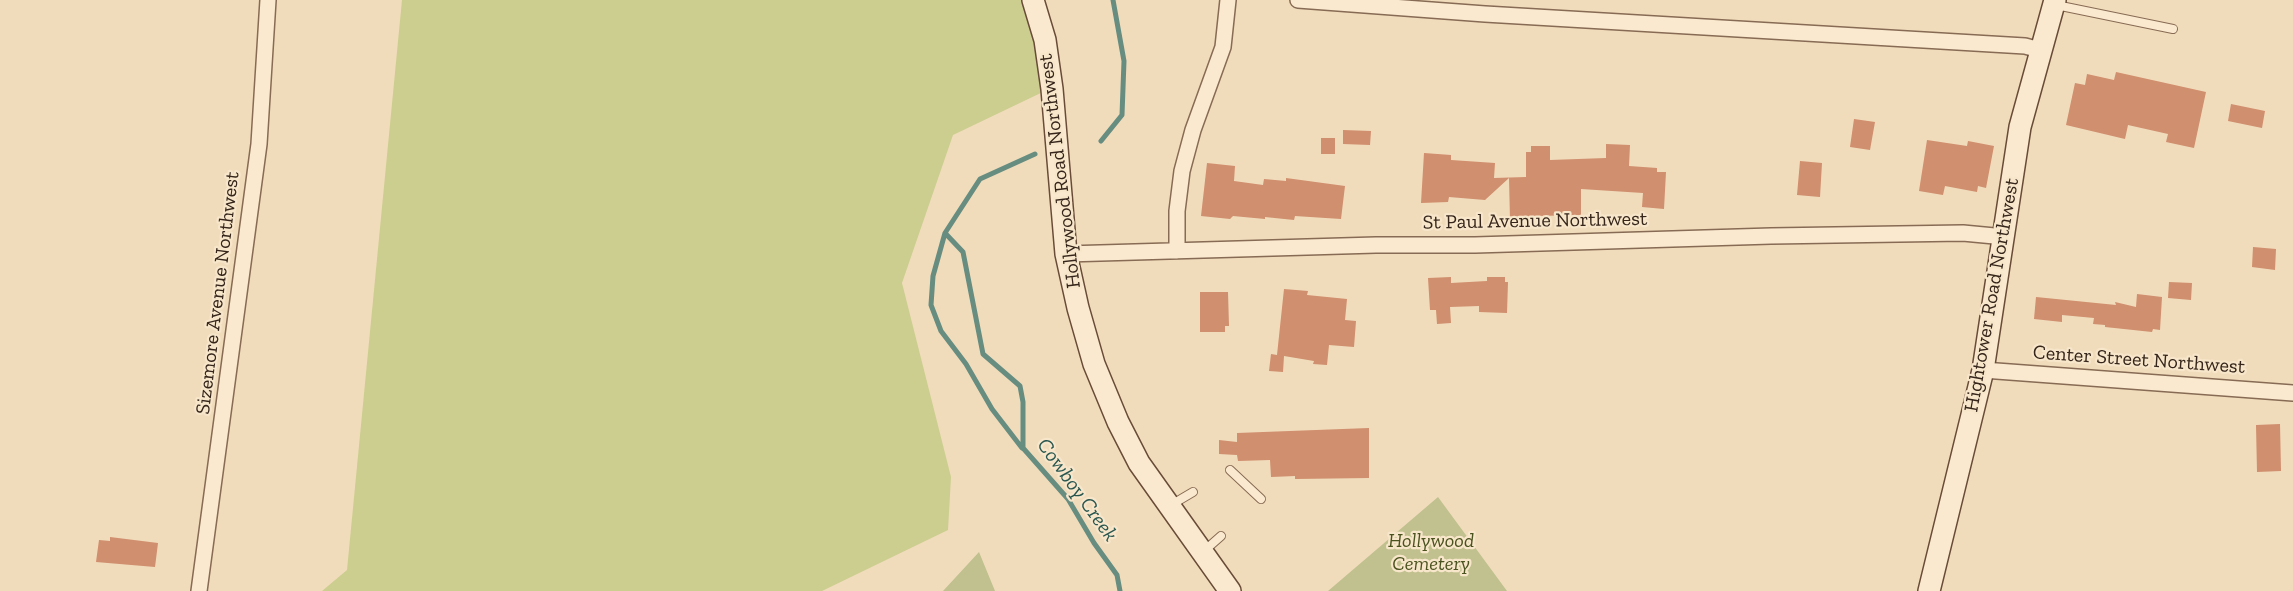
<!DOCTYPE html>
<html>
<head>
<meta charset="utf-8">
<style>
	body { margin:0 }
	canvas { display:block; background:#f0dbbb }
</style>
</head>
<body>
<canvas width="2293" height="591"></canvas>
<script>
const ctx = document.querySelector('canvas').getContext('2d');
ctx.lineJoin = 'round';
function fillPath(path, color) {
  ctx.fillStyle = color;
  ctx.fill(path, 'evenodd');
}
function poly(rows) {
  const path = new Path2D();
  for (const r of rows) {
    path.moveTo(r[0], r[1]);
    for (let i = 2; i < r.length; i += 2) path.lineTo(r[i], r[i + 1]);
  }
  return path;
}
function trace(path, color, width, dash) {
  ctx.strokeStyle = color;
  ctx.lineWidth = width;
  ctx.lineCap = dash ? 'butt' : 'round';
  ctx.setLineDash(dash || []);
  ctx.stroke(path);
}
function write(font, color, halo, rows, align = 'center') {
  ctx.font = font + ' "Zilla Slab",serif';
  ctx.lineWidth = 4.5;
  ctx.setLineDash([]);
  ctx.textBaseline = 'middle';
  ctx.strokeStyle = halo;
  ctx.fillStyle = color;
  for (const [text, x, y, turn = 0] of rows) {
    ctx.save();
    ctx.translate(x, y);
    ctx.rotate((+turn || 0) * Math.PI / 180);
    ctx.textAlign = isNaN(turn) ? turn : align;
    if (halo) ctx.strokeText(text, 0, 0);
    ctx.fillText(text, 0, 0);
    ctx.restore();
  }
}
fillPath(poly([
	[402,0,1025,0,1047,90,953,135,902,283,951,477,948,530,822,591,322,591,347,570]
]), '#ccce8f');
fillPath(poly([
	[1438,497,1507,591,1328,591],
	[979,552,995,591,943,591]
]), '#c0c18f');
trace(poly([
	[1101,141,1122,115,1124,61,1113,0],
	[1035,154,980,179,945,233,963,252,983,354,1020,386,1023,402,1023,448,1068,499,1094,543,1117,575,1120,591],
	[945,233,933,276,931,305,941,331,966,364,992,409,1022,448]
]), '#678d81', 5);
fillPath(poly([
	[2116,72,2206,92,2194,148,2166,142,2168,134,2128,125,2125,139,2066,125,2075,83,2085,85,2087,74,2114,80],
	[2231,104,2265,111,2262,128,2228,121],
	[1854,119,1875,122,1870,150,1850,147],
	[1343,130,1371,131,1370,145,1343,144],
	[1321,138,1335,138,1335,154,1321,154],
	[1927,140,1967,146,1968,141,1994,146,1986,188,1978,186,1977,192,1945,186,1943,195,1919,191],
	[1606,144,1630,145,1629,166,1657,168,1657,172,1666,172,1664,209,1642,207,1643,193,1581,189,1581,215,1537,216,1537,219,1510,220,1509,178,1485,200,1449,197,1448,202,1421,203,1424,153,1451,155,1451,160,1495,163,1494,178,1526,177,1526,152,1531,152,1531,146,1550,146,1550,160,1606,158],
	[1800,161,1822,163,1820,197,1797,195],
	[1207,163,1235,166,1234,181,1263,185,1264,179,1286,181,1286,178,1345,186,1341,219,1295,216,1294,220,1265,217,1265,219,1233,216,1230,219,1201,216],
	[2253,247,2276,249,2275,270,2252,267],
	[1451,277,1451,283,1487,281,1487,277,1505,277,1505,282,1508,282,1507,313,1479,312,1479,306,1450,307,1451,323,1437,324,1436,310,1430,310,1428,278],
	[2169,282,2192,283,2191,300,2168,298],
	[1284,289,1308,291,1307,295,1347,299,1345,320,1356,321,1354,347,1329,345,1327,365,1313,364,1314,361,1284,356,1283,372,1269,371,1271,354,1277,355],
	[1200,292,1228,292,1229,326,1225,326,1225,332,1200,332],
	[2137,294,2162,297,2160,330,2153,329,2152,332,2105,327,2105,325,2093,324,2094,318,2062,315,2062,322,2034,319,2036,297,2116,305,2115,302,2136,307],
	[2280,424,2281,471,2257,472,2256,425],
	[1369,428,1369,478,1295,479,1295,476,1271,477,1270,460,1238,461,1237,455,1219,454,1219,440,1237,442,1237,433],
	[110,537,158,543,155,567,96,562,99,540,110,541]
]), '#d08f6e');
const lane = poly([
	[2056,5,2173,29],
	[1230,470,1261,499],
	[1171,505,1193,492],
	[1204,551,1221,536]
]);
const street = poly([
	[1298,0,1485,14,2025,46,2040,50],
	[1177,251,1177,211,1182,171,1193,130,1223,47,1228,0],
	[1066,254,1376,245,1475,245,1771,236,1963,233,2005,237],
	[1983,370,2293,393],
	[199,591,259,144,268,0]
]);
const secondary = poly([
	[1033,0,1045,40,1052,89,1066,254,1078,308,1094,364,1118,422,1139,463,1230,591],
	[1929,591,1983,370,2020,127,2055,0]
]);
trace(lane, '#876b54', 10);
trace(street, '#876b54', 18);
trace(secondary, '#694c38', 24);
trace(lane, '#fae9ce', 8);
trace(street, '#fae9ce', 15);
trace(secondary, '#fae9ce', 21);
write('20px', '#35251a', '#f7e6ca', [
	["Hollywood Road Northwest",1060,171,-97],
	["St Paul Avenue Northwest",1535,221,-1],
	["Sizemore Avenue Northwest",218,293,-83],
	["Hightower Road Northwest",1992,295,-80],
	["Center Street Northwest",2139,360,4]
]);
write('italic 20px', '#4a531f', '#f7e6ca', [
	["Hollywood",1431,541],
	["Cemetery",1431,564]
]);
write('italic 21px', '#28564f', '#f7e6ca', [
	["Cowboy Creek",1077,490,54]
]);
</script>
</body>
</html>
